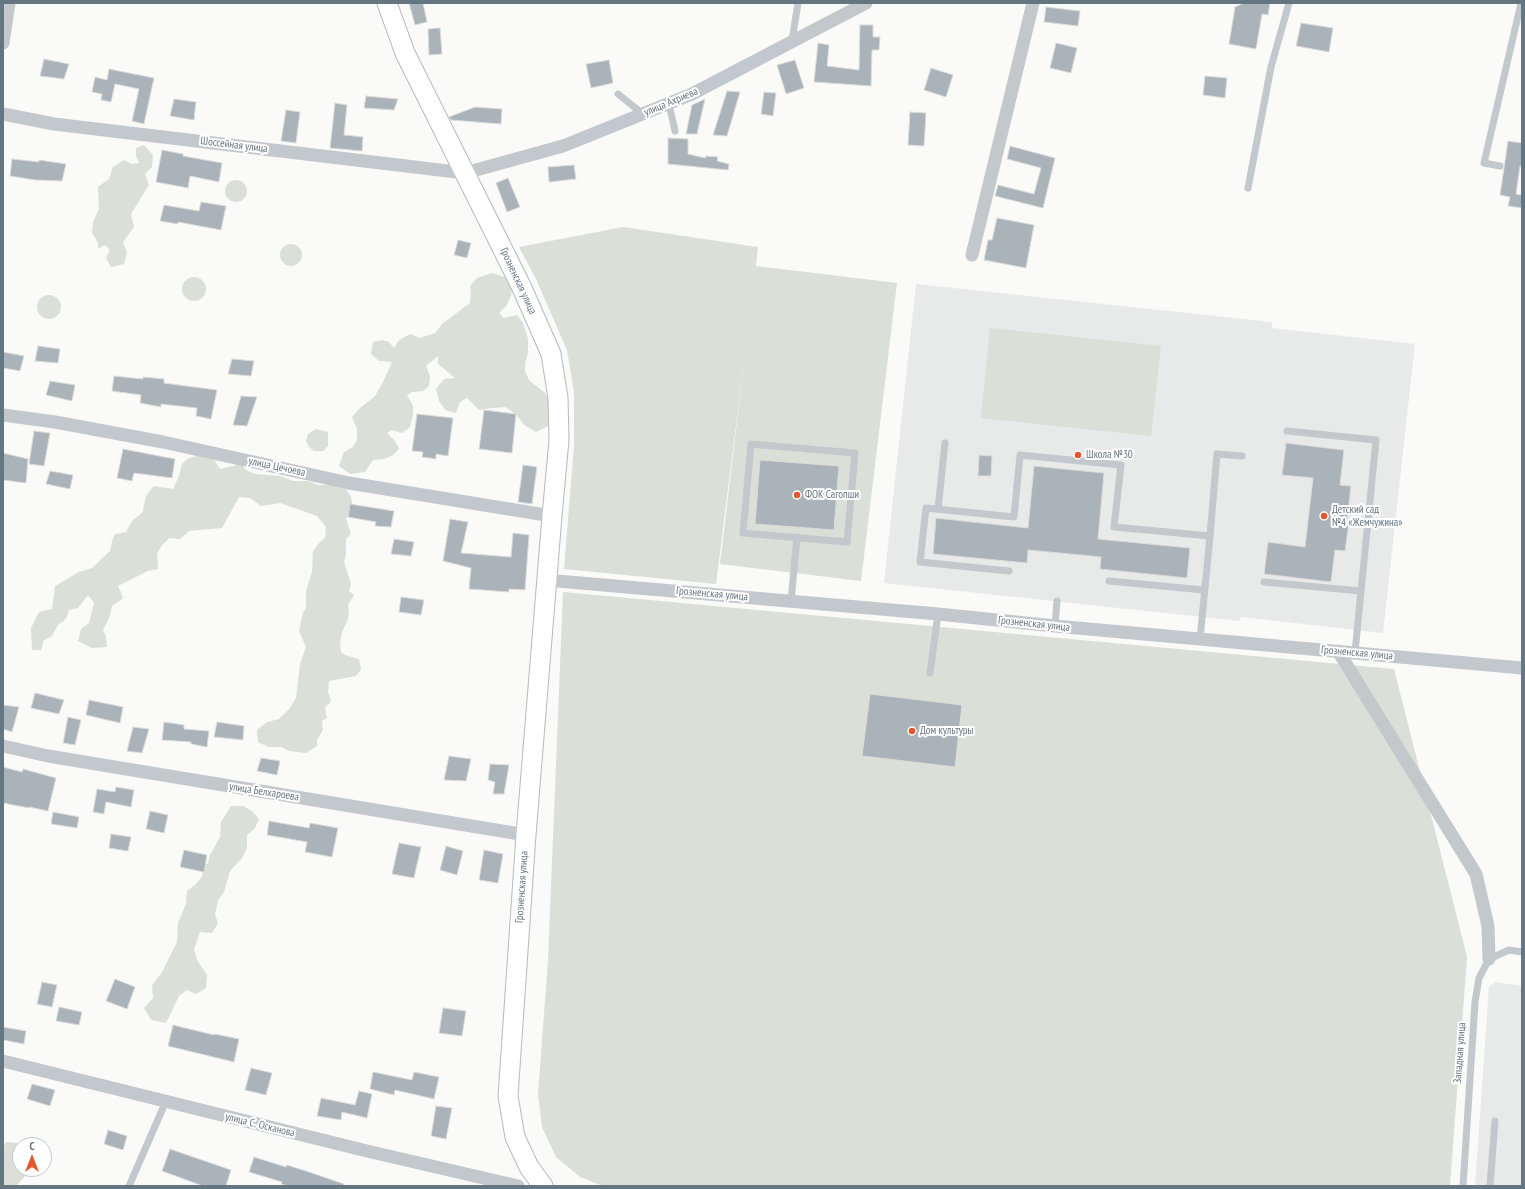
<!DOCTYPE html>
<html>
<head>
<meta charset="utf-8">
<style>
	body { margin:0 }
	#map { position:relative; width:1525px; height:1189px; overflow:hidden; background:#fafaf8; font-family:"PT Sans Narrow",sans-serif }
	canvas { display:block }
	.frame { position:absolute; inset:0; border:4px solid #657683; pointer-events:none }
	.north { position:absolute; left:12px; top:1137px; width:40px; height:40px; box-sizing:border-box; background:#fff; border:1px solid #c1c8cd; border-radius:50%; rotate:0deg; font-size:11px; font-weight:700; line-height:16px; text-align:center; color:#657683 }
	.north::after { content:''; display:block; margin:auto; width:14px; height:18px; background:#e4572e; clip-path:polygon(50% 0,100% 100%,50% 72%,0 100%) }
</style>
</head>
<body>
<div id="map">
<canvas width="1525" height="1189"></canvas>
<div class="frame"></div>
<div class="north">С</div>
</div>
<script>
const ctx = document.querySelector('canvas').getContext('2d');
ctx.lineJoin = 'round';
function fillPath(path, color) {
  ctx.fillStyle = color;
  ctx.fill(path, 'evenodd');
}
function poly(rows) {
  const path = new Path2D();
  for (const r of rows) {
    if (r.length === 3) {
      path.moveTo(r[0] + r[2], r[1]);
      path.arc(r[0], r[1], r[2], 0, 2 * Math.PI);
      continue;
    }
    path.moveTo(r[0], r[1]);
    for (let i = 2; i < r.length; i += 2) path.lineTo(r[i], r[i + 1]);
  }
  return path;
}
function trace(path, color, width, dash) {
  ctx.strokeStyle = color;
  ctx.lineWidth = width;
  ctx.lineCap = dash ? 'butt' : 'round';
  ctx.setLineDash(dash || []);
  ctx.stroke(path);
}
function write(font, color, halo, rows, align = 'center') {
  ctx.font = font + ' "PT Sans Narrow",sans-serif';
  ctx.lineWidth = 4;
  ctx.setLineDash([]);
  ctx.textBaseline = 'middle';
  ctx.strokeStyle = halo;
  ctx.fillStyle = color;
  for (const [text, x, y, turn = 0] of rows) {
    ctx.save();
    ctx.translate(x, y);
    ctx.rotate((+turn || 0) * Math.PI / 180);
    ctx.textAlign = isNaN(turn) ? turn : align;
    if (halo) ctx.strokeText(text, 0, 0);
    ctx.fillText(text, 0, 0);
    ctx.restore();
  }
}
fillPath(poly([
	[916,284,1272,322,1272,328,1415,344,1383,633,1241,617,1240,621,884,583],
	[1496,982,1522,986,1522,1186,1475,1186,1489,987]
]), '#e8e9e9');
fillPath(poly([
	[144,145,153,155,152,167,145,174,149,185,131,214,134,227,123,242,127,253,124,264,111,267,106,258,110,250,105,245,98,249,98,243,92,232,93,222,99,209,98,187,109,179,113,167,124,160,132,164,139,163,136,156,136,148],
	[236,191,11],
	[623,227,758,247,756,266,897,283,861,581,720,564,745,354,716,584,564,569,574,446,574,392,567,350,536,279,519,247],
	[291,255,11],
	[492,273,505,277,512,287,511,296,506,306,499,313,504,318,517,315,523,323,528,339,528,353,525,363,525,371,529,380,545,393,550,404,550,425,536,432,524,425,516,414,505,407,491,408,479,410,467,398,460,402,456,413,445,410,439,401,436,389,444,379,455,378,438,364,438,356,426,366,430,376,429,386,423,391,412,392,407,395,413,406,413,415,410,427,402,433,391,430,387,433,395,441,399,449,393,455,384,459,373,460,365,472,350,474,339,466,344,452,353,447,357,440,357,429,352,417,360,408,375,396,383,382,392,362,379,361,371,354,373,342,382,340,389,342,394,348,399,340,410,334,420,338,435,333,442,324,470,303,471,292,470,286,477,278],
	[194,289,12],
	[49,307,12],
	[990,328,1161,346,1151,436,981,418],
	[316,429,328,432,328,446,323,451,314,451,309,447,306,441,308,434],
	[199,455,214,460,220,469,241,464,246,470,255,474,280,476,293,481,308,481,318,485,334,485,346,489,351,497,353,506,346,519,351,534,346,539,346,555,344,562,351,584,349,591,354,595,348,605,349,611,348,619,342,632,340,642,341,652,345,655,359,659,361,669,356,676,329,681,328,692,331,701,325,708,327,718,322,721,323,730,317,740,317,746,306,753,289,751,281,747,268,747,258,742,257,730,267,722,279,719,290,708,296,698,300,664,306,647,299,631,303,613,306,608,306,591,312,572,313,551,319,543,325,538,326,527,317,516,280,503,261,506,250,498,239,497,222,528,189,531,180,539,170,538,163,544,157,553,158,569,148,571,118,586,123,598,112,606,109,618,103,630,106,637,107,647,92,648,78,641,81,629,89,623,94,603,88,595,78,608,69,610,66,619,58,625,52,636,44,640,41,650,32,650,31,628,39,612,52,609,55,586,79,572,92,568,110,551,112,541,115,534,126,532,132,521,143,512,144,504,147,494,154,486,173,489,179,476,182,464,187,459],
	[563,592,1394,669,1467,957,1450,1186,603,1186,580,1177,556,1157,542,1127,538,1094,548,961],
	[231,806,243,806,252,811,259,819,255,828,247,835,247,848,242,858,230,871,224,892,218,900,215,914,218,923,212,933,200,932,194,949,197,960,207,975,206,988,196,994,187,990,179,996,166,1023,151,1020,144,1008,153,998,152,985,161,974,177,942,178,923,186,904,187,891,196,884,203,875,201,868,208,863,210,855,220,837,221,822],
	[6,1142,17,1143,22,1145,20,1145,20,1169,29,1169,27,1174,16,1186,3,1186,3,1147]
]), '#dadfd7');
const building = poly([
	[409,3,423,3,427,22,415,25,409,3],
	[1242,3,1270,3,1268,15,1262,14,1256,49,1229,44,1235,7,1242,4,1242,3],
	[1046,7,1080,11,1078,26,1044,22,1046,7],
	[1301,23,1333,28,1329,52,1296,46,1301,23],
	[860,25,873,25,873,37,880,37,879,50,872,50,871,86,814,82,818,43,829,45,827,66,859,70,860,25],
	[440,28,442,54,429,55,428,29,440,28],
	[1056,43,1077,48,1071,73,1050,68,1056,43],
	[44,59,69,64,64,79,40,76,44,59],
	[609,60,613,83,591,88,586,64,609,60],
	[795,60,804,88,786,94,777,65,795,60],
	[931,68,953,75,946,97,924,90,931,68],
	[109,69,154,78,144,124,132,121,139,89,115,84,111,102,101,100,102,94,92,92,95,77,107,80,109,69],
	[1205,76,1227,78,1225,98,1203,95,1205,76],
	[727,91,740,92,727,136,713,135,727,91],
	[764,92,776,93,773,116,761,114,764,92],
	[366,96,398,99,394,110,364,108,366,96],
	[174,99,196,102,194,120,170,116,174,99],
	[705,99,697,134,686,134,692,105,705,99],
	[335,103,347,105,344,135,363,137,362,151,330,148,335,103],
	[475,107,502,109,501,124,451,120,449,117,475,107],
	[286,110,300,112,296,143,281,141,286,110],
	[910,112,926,113,924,146,908,145,910,112],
	[668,138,688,139,688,154,705,158,706,156,718,157,717,161,729,164,728,170,668,164,668,138],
	[1508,141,1522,143,1522,166,1520,166,1516,194,1522,195,1522,208,1508,206,1510,197,1500,195,1508,141],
	[1010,146,1055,158,1043,208,995,196,998,185,1034,194,1041,168,1007,159,1010,146],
	[162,150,183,154,183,156,222,163,219,182,190,176,188,188,156,182,162,150],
	[12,159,39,162,39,160,66,164,62,181,35,180,10,176,12,159],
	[574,165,576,179,549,182,548,167,574,165],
	[508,178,520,207,507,212,496,183,508,178],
	[201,202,226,206,221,230,178,222,178,224,160,221,164,205,199,211,201,202],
	[997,218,1034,225,1026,268,984,260,988,240,992,240,997,218],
	[458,240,471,243,467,258,454,255,458,240],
	[38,346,60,349,58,363,35,361,38,346],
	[3,352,24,356,20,371,3,368,3,352],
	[232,359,254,361,251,376,228,374,232,359],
	[114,376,143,379,143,377,164,379,164,383,217,390,211,419,196,416,197,408,161,404,161,407,140,403,141,395,112,391,114,376],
	[50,381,75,385,72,401,46,395,50,381],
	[241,396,257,397,247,426,233,425,241,396],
	[484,410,516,414,512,453,479,449,484,410],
	[417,414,453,418,448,456,436,454,436,459,422,457,423,452,412,451,417,414],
	[34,431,50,433,44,466,29,464,34,431],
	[1286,443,1344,450,1340,485,1351,486,1347,522,1349,522,1345,551,1335,550,1331,582,1264,574,1268,542,1305,547,1313,478,1282,475,1286,443],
	[123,449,175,459,172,478,134,473,132,481,117,478,123,449],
	[3,453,28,459,26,483,3,480,3,453],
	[979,455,992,456,991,476,978,476,979,455],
	[760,460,839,466,834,530,755,524,760,460],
	[523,465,537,467,532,504,518,502,523,465],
	[1034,466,1104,473,1098,539,1190,548,1187,578,1100,569,1101,557,1028,550,1027,563,933,554,936,518,1028,528,1034,466],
	[50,471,73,475,70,489,46,484,50,471],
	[350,504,394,511,391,527,375,526,376,522,348,517,350,504],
	[450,519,468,522,461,553,511,557,513,533,529,535,525,590,509,589,509,592,469,589,471,568,443,561,450,519],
	[394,539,414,542,411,556,391,554,394,539],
	[401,597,424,600,421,615,399,612,401,597],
	[35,693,64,700,59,714,31,708,35,693],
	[870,694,962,705,955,767,862,756,870,694],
	[89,700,123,707,120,723,86,715,89,700],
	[3,705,19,707,12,732,3,729,3,705],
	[68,717,81,720,75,745,63,743,68,717],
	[164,722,184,725,184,729,209,731,207,747,191,744,191,742,162,740,164,722],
	[217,722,244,726,243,740,214,737,217,722],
	[133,727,149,729,142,753,127,751,133,727],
	[449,756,471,759,466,781,444,780,449,756],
	[261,758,280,761,277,775,257,771,261,758],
	[490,764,509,765,504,794,493,794,495,782,488,780,490,764],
	[3,767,22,772,23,769,56,778,48,811,29,807,29,808,3,803,3,767],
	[116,787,134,790,131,807,106,802,104,814,93,812,97,789,115,792,116,787],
	[150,811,168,815,164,833,146,829,150,811],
	[53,812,79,817,77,828,51,824,53,812],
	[269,821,309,828,310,823,338,828,332,857,305,852,307,842,267,835,269,821],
	[111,834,131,837,128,851,109,848,111,834],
	[399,843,421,847,414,878,392,874,399,843],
	[446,846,463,851,457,875,440,870,446,846],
	[184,850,207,855,204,872,180,867,184,850],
	[484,850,503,854,498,883,479,880,484,850],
	[115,979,135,987,127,1009,106,1001,115,979],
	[42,982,57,985,52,1007,37,1004,42,982],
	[59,1007,82,1012,79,1025,56,1021,59,1007],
	[443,1008,466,1011,462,1036,439,1033,443,1008],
	[173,1025,214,1035,215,1034,239,1039,234,1062,168,1046,173,1025],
	[3,1027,26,1031,24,1044,3,1040,3,1027],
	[251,1068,272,1073,266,1095,245,1090,251,1068],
	[373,1072,412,1080,414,1072,439,1077,434,1099,395,1090,394,1095,370,1089,373,1072],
	[32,1084,55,1090,50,1106,27,1099,32,1084],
	[359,1091,372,1094,367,1118,342,1112,341,1120,317,1116,321,1098,355,1105,359,1091],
	[436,1106,452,1108,446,1139,431,1136,436,1106],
	[108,1130,127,1136,123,1150,104,1144,108,1130],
	[170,1149,231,1170,226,1186,203,1186,162,1171,170,1149],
	[254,1157,286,1167,287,1165,306,1171,344,1184,343,1186,288,1186,281,1184,282,1182,249,1172,254,1157]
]);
fillPath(building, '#aab3b9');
trace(building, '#dcdcda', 1);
const secondary = poly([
	[387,3,405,53,522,288,551,354,558,398,559,440,552,516,526,835,508,1096,515,1137,529,1167,543,1186]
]);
trace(secondary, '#b3babf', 21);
trace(poly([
	[792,41,798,3],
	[618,94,643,114],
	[669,104,675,131],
	[1500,166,1484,163,1521,3],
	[1248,188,1271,67,1289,3],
	[1287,431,1376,440,1355,652],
	[751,444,855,453,847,542,743,533,751,444],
	[938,509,945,443],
	[1210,536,1217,454,1242,456],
	[1009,571,920,562,926,508,1014,517,1020,455,1121,465,1114,527,1210,536,1200,639],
	[1109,581,1204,590],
	[1264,582,1361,591],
	[791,601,797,537],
	[1055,626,1057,601],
	[930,673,938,614],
	[129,1186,166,1101],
	[1463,1186,1475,1002,1479,978,1489,959,1509,950,1522,952],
	[1490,1186,1495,1121]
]), '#c3c8cc', 7);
trace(poly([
	[3,43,9,3],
	[3,114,54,124,465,173,563,146,692,94,866,3],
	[972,255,1033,3],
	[3,415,55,422,163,442,349,483,552,516],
	[546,580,938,614,1055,626,1522,668],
	[1338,651,1476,874,1488,926,1489,959],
	[3,746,48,756,526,835],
	[3,1061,367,1151,518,1186]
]), '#c3c8cc', 13);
trace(secondary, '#fff', 19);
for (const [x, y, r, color] of [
	[1078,455,4,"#e4572e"],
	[797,495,4,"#e4572e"],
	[1324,516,4,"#e4572e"],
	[912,731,4,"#e4572e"]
]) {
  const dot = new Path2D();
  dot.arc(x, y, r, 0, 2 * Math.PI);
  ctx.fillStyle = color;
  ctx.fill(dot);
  trace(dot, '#fff', 1.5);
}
write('11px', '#657683', '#fff', [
	["улица Ахриева",671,102,-23],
	["Шоссейная улица",234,145,7],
	["Грозненская улица",518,281,65],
	["улица Цечоева",277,467,12],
	["Грозненская улица",712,594,5],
	["Грозненская улица",1034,624,6],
	["Грозненская улица",1357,653,5],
	["улица Белхароева",264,792,9],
	["Грозненская улица",522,887,-86],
	["Западная улица",1460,1053,-86],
	["улица С. Осканова",260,1125,14]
]);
write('11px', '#657683', '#fff', [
	["Школа №30",1086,455],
	["ФОК Сагопши",805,495],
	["Детский сад",1332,510],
	["№4 «Жемчужина»",1332,523],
	["Дом культуры",920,731]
], 'left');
</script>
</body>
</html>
